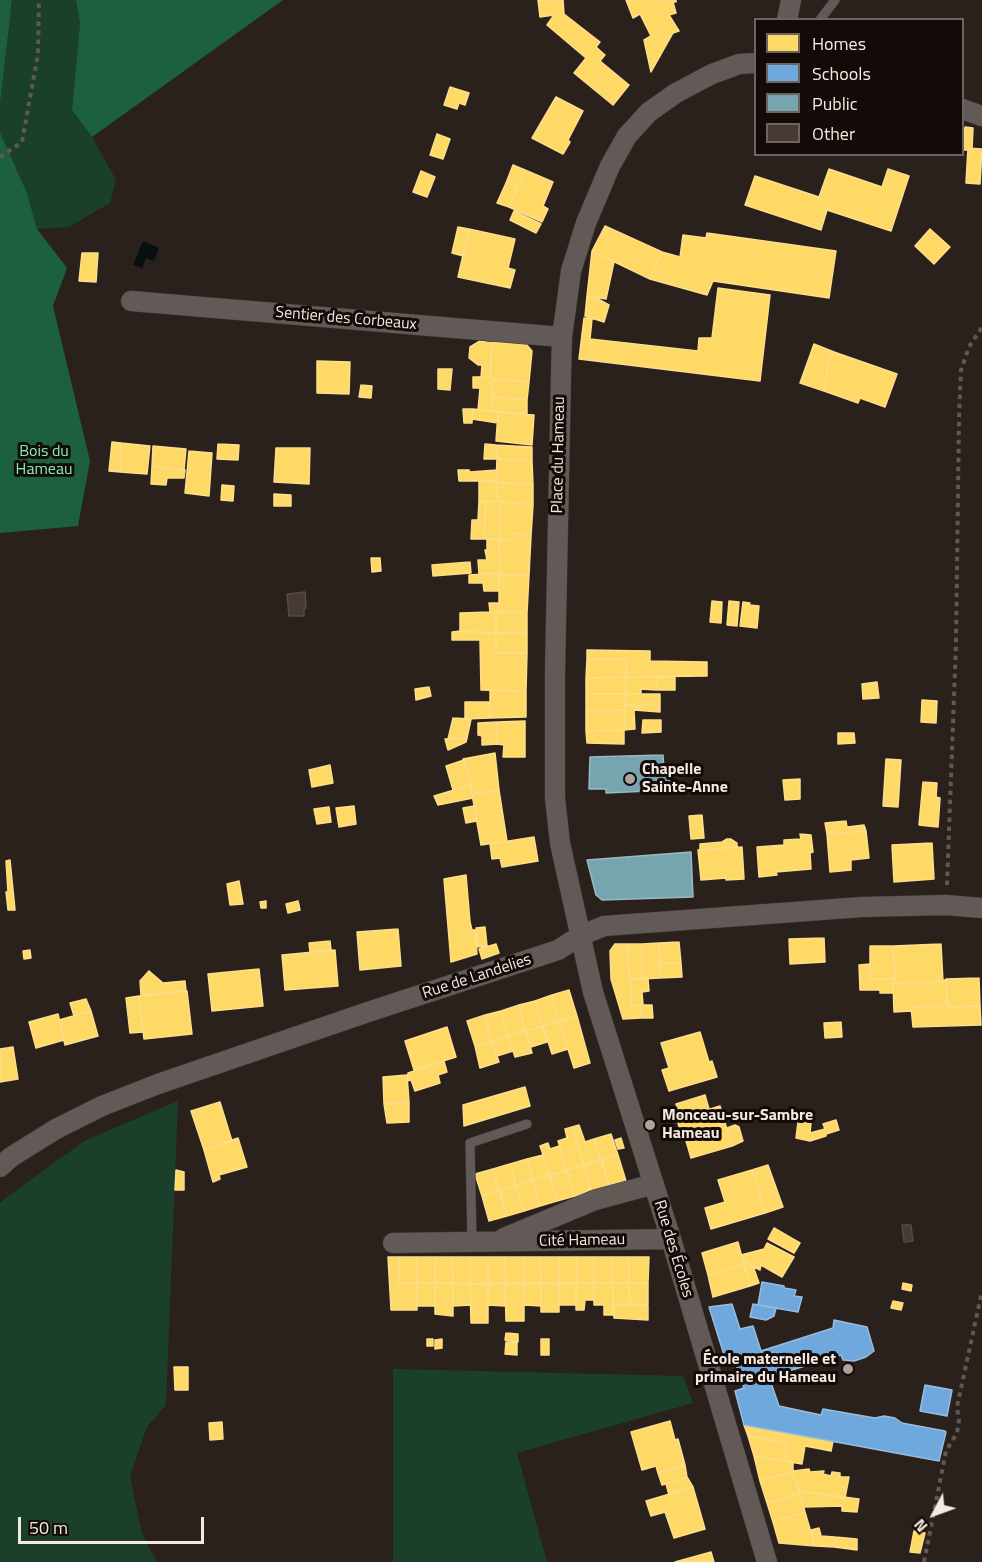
<!DOCTYPE html>
<html>
<head>
<meta charset="utf-8">
<style>
	body { margin:0 }
	#map { position:relative; width:982px; height:1562px; overflow:hidden; background:#2a211c; font-family:"Titillium Web",sans-serif }
	canvas { display:block }
	.legend { position:absolute; left:754px; top:18px; width:210px; height:138px; box-sizing:border-box; background:#120b07; border:2px solid #6d645f; margin:0; padding:8px 10px; list-style:none; font-size:18px; color:#f6e9e3 }
	.legend li { display:flex; align-items:center; gap:12px; height:30px }
	.legend b { width:30px; border:2px solid #6d645f }
	.north { position:absolute; left:904px; top:1484px; width:60px; height:60px; -webkit-text-stroke:4px #120b07; paint-order:stroke; rotate:229deg; font-size:16px; font-weight:700; line-height:24px; text-align:center; color:#f6e9e3 }
	.north::after { content:''; display:block; margin:auto; width:21px; height:27px; background:#f6e9e3; clip-path:polygon(50% 0,100% 100%,50% 72%,0 100%) }
	.scale { position:absolute; left:18px; top:1517px; width:186px; height:27px; box-sizing:border-box; border:3px solid #f6e9e3; border-top:0; padding-left:8px; font-size:18px; line-height:21px; white-space:nowrap; color:#f6e9e3; -webkit-text-stroke:4px #120b07; paint-order:stroke }
</style>
</head>
<body>
<div id="map">
<canvas width="982" height="1562"></canvas>
<ul class="legend">
<li><b style="height:16px;background:#ffd966"></b>Homes</li>
<li><b style="height:16px;background:#6fa8dc"></b>Schools</li>
<li><b style="height:16px;background:#76a5af"></b>Public</li>
<li><b style="height:16px;background:#463a33"></b>Other</li>
</ul>
<div class="north">N</div>
<div class="scale">50 m</div>
</div>
<script>
const ctx = document.querySelector('canvas').getContext('2d');
ctx.lineJoin = 'round';
function fillPath(path, color) {
  ctx.fillStyle = color;
  ctx.fill(path, 'evenodd');
}
function poly(rows) {
  const path = new Path2D();
  for (const r of rows) {
    path.moveTo(r[0], r[1]);
    for (let i = 2; i < r.length; i += 2) path.lineTo(r[i], r[i + 1]);
  }
  return path;
}
function trace(path, color, width, dash) {
  ctx.strokeStyle = color;
  ctx.lineWidth = width;
  ctx.lineCap = dash ? 'butt' : 'round';
  ctx.setLineDash(dash || []);
  ctx.stroke(path);
}
function write(font, color, halo, rows, align = 'center') {
  ctx.font = font + ' "Titillium Web",sans-serif';
  ctx.lineWidth = 6;
  ctx.setLineDash([]);
  ctx.textBaseline = 'middle';
  ctx.strokeStyle = halo;
  ctx.fillStyle = color;
  for (const [text, x, y, turn = 0] of rows) {
    ctx.save();
    ctx.translate(x, y);
    ctx.rotate((+turn || 0) * Math.PI / 180);
    ctx.textAlign = isNaN(turn) ? turn : align;
    if (halo) ctx.strokeText(text, 0, 0);
    ctx.fillText(text, 0, 0);
    ctx.restore();
  }
}
fillPath(poly([
	[12,0,76,0,80,23,72,110,92,137,116,180,110,203,69,227,37,229,27,193,0,132,0,104],
	[178,1101,166,1405,147,1427,130,1476,142,1534,157,1562,0,1562,0,1203,8,1196,86,1140],
	[393,1369,683,1376,693,1403,517,1453,547,1562,393,1562]
]), '#1a402b');
fillPath(poly([
	[0,0,12,0,0,104],
	[76,0,283,0,92,137,72,110,80,23],
	[0,132,27,193,37,229,67,268,53,306,90,461,78,526,0,533]
]), '#1d603f');
fillPath(poly([
	[143,241,159,248,154,261,146,258,142,268,133,265]
]), '#06100f');
const homes = poly([
	[538,0,563,0,564,14,600,42,596,47,605,55,600,61,629,85,613,105,574,73,586,58,547,25,554,15,540,17,538,0],
	[626,0,676,0,676,2,673,2,676,13,669,15,679,31,673,33,651,72,644,40,651,36,640,14,633,18,626,0],
	[450,87,469,93,465,105,459,103,457,109,444,105,450,87],
	[556,97,583,111,568,140,570,142,563,154,532,138,556,97],
	[965,127,973,128,972,149,968,148,968,150,963,150,965,127],
	[437,134,450,139,443,159,430,155,437,134],
	[968,148,982,149,980,184,966,183,968,148],
	[513,165,525,170,518,187,506,183,513,165],
	[829,169,882,187,888,169,909,176,891,231,827,210,821,230,745,205,755,176,819,197,829,169],
	[525,170,553,182,543,206,548,209,542,222,509,207,525,170],
	[421,171,435,177,427,197,413,192,421,171],
	[506,183,518,187,509,207,497,203,506,183],
	[514,211,541,224,536,233,510,220,514,211],
	[605,226,662,252,650,279,592,251,605,226],
	[458,227,469,229,463,256,452,253,458,227],
	[469,229,515,239,508,268,515,270,510,288,458,277,469,229],
	[930,229,950,247,934,264,915,246,930,229],
	[707,233,836,251,829,298,713,281,707,295,650,279,662,252,680,257,683,235,706,238,707,233],
	[592,251,614,262,606,299,587,296,592,251],
	[82,253,98,253,96,282,79,281,82,253],
	[718,288,770,295,760,381,579,359,584,318,592,319,590,339,698,351,699,338,712,338,718,288],
	[587,296,598,299,609,305,604,322,585,316,587,296],
	[480,341,492,343,490,377,481,377,482,365,478,365,469,358,470,347,480,341],
	[492,342,526,344,532,351,529,382,490,379,492,342],
	[814,344,834,352,828,365,824,391,800,383,814,344],
	[834,352,897,374,885,407,860,398,858,403,824,391,828,365,834,352],
	[317,361,350,362,349,394,317,393,317,361],
	[438,369,452,369,450,390,438,389,438,369],
	[473,377,490,377,490,379,493,379,492,411,478,410,480,388,473,388,473,377],
	[493,379,529,382,527,400,492,397,493,379],
	[361,385,372,386,371,398,359,397,361,385],
	[492,397,527,400,527,414,492,411,492,397],
	[463,409,473,409,472,423,464,423,463,409],
	[473,409,498,412,498,423,472,419,473,409],
	[498,412,534,415,532,445,496,441,498,412],
	[112,442,121,443,120,472,109,471,112,442],
	[121,443,150,446,147,474,120,472,121,443],
	[218,444,239,445,238,460,217,459,218,444],
	[485,444,496,445,497,459,484,459,485,444],
	[496,445,532,447,532,461,497,459,496,445],
	[153,446,186,449,184,470,152,466,153,446],
	[276,448,310,448,309,484,274,482,276,448],
	[189,451,212,453,209,496,185,493,189,451],
	[497,459,532,461,533,485,496,482,497,459],
	[152,466,185,470,184,478,167,478,166,485,151,484,152,466],
	[458,470,469,470,470,472,497,470,496,481,459,481,458,470],
	[479,480,496,481,497,501,492,501,492,502,479,501,479,480],
	[496,482,533,485,533,505,497,501,496,482],
	[222,485,234,486,233,501,221,500,222,485],
	[274,494,291,495,291,506,274,506,274,494],
	[479,501,486,502,484,539,471,539,472,520,478,520,479,501],
	[492,501,501,501,499,539,484,539,486,502,492,502,492,501],
	[501,501,533,505,531,536,513,533,512,540,499,540,501,501],
	[513,533,531,536,529,575,500,575,499,540,512,540,513,533],
	[487,539,499,539,500,573,479,574,478,560,487,560,485,550,487,550,487,539],
	[371,558,380,558,381,571,372,572,371,558],
	[470,562,471,573,433,576,432,565,470,562],
	[500,573,499,591,484,591,483,583,469,583,469,575,500,573],
	[499,575,529,575,527,613,499,612,499,575],
	[712,601,722,602,721,623,710,622,712,601],
	[729,601,739,602,737,626,727,625,729,601],
	[743,602,750,603,749,605,759,606,757,628,740,626,743,602],
	[489,603,499,603,499,612,496,612,496,633,460,631,460,613,490,612,489,603],
	[496,612,527,613,527,633,496,633,496,612],
	[460,631,496,633,496,653,527,653,526,691,481,690,480,640,452,640,452,632,460,631],
	[496,633,527,633,527,653,496,653,496,633],
	[587,650,650,651,650,661,707,662,707,676,626,677,627,659,587,659,587,650],
	[587,659,627,659,626,677,586,678,587,659],
	[626,677,626,694,586,694,586,678,626,677],
	[626,677,657,677,656,690,641,689,641,694,626,694,626,677],
	[657,677,675,677,675,690,656,690,657,677],
	[877,682,879,698,863,699,862,684,877,682],
	[429,687,431,696,416,700,415,689,429,687],
	[490,690,526,691,526,717,490,718,490,690],
	[586,694,626,694,625,710,586,711,586,694],
	[626,694,660,694,660,704,643,704,643,706,625,705,626,694],
	[922,700,937,701,936,723,921,722,922,700],
	[465,702,490,702,490,718,465,719,465,702],
	[643,704,660,704,660,712,634,710,635,729,624,730,625,705,643,706,643,704],
	[625,710,624,730,586,731,586,711,625,710],
	[453,718,471,719,467,738,448,739,453,718],
	[643,720,661,720,661,732,642,733,643,720],
	[525,721,525,757,503,757,504,745,497,744,497,722,525,721],
	[497,722,497,744,482,745,482,736,478,735,478,723,497,722],
	[624,730,624,744,587,743,586,731,624,730],
	[838,733,854,733,855,743,838,744,838,733],
	[467,738,466,742,448,750,445,739,467,738],
	[495,753,499,790,472,794,470,780,463,759,495,753],
	[886,759,901,760,898,807,883,806,886,759],
	[464,760,471,785,453,790,446,766,464,760],
	[330,765,333,783,312,787,309,770,330,765],
	[800,779,800,799,785,800,783,780,800,779],
	[923,782,937,783,936,797,940,798,938,827,919,825,923,782],
	[471,785,473,798,438,805,434,796,471,785],
	[499,790,507,841,481,845,472,794,499,790],
	[354,806,356,824,339,827,336,808,354,806],
	[474,806,477,821,466,823,463,808,474,806],
	[329,807,331,822,317,824,314,809,329,807],
	[702,815,704,838,691,839,689,816,702,815],
	[846,821,847,827,864,825,866,831,827,834,825,823,846,821],
	[866,831,869,858,851,860,851,870,830,872,827,834,866,831],
	[800,834,811,835,813,852,810,853,811,869,776,872,777,875,759,877,757,847,784,845,784,840,801,839,800,834],
	[534,837,538,861,502,867,500,858,492,859,490,844,534,837],
	[727,839,731,839,737,843,737,847,700,850,700,844,722,842,727,839],
	[932,843,934,879,894,882,892,845,932,843],
	[742,847,744,879,726,880,726,878,701,880,698,850,742,847],
	[10,860,15,910,8,910,6,892,8,892,6,861,10,860],
	[466,875,470,922,472,930,475,930,477,954,451,962,444,879,466,875],
	[239,881,243,904,230,905,227,884,239,881],
	[266,901,266,908,261,908,260,902,266,901],
	[298,901,300,910,288,913,286,904,298,901],
	[485,927,487,946,477,947,476,928,485,927],
	[398,929,401,966,360,970,357,932,398,929],
	[824,938,825,962,790,964,789,939,824,938],
	[330,941,331,950,310,952,309,943,330,941],
	[679,942,681,963,660,963,659,943,679,942],
	[659,943,660,978,642,979,642,944,659,943],
	[496,944,499,953,482,959,479,949,496,944],
	[615,944,627,944,632,1006,641,1005,641,1018,623,1019,611,979,610,951,615,944],
	[627,944,642,944,642,979,630,979,627,944],
	[941,944,943,982,893,983,893,979,895,979,893,946,941,944],
	[870,946,893,946,895,979,870,979,870,946],
	[30,950,31,958,24,959,23,951,30,950],
	[335,950,338,986,285,990,282,955,335,950],
	[660,963,681,963,682,977,660,978,660,963],
	[870,964,870,979,893,979,893,993,880,993,880,990,860,990,859,965,870,964],
	[259,969,263,1006,212,1011,208,974,259,969],
	[149,971,163,983,185,981,186,991,141,995,140,981,149,971],
	[648,978,649,991,642,992,643,1005,652,1005,653,1018,641,1018,641,1005,632,1006,630,979,648,978],
	[979,978,980,1006,947,1007,946,979,979,978],
	[943,980,946,980,947,1003,943,1003,943,1006,911,1007,911,1011,894,1012,893,983,943,982,943,980],
	[569,990,577,1016,558,1022,552,995,569,990],
	[187,991,192,1034,144,1039,139,996,187,991],
	[552,995,558,1022,543,1026,535,1001,552,995],
	[139,996,143,1032,130,1033,126,998,139,996],
	[86,999,91,1011,74,1016,70,1003,86,999],
	[535,1001,543,1026,525,1031,519,1005,535,1001],
	[943,1003,947,1003,947,1007,980,1006,981,1025,913,1027,911,1007,943,1006,943,1003],
	[519,1005,525,1031,508,1036,501,1011,519,1005],
	[91,1011,98,1036,65,1045,59,1020,91,1011],
	[501,1011,508,1036,491,1041,485,1015,501,1011],
	[58,1014,64,1040,36,1048,29,1022,58,1014],
	[485,1015,491,1041,475,1046,467,1021,485,1015],
	[577,1016,590,1063,574,1068,559,1021,577,1016],
	[559,1021,568,1049,552,1054,543,1026,559,1021],
	[841,1022,842,1037,825,1038,824,1023,841,1022],
	[542,1026,547,1042,531,1047,526,1031,542,1026],
	[447,1027,456,1057,414,1070,405,1041,447,1027],
	[526,1031,532,1053,515,1057,508,1036,526,1031],
	[700,1032,709,1062,712,1061,717,1077,669,1091,662,1070,669,1068,661,1043,700,1032],
	[508,1036,513,1051,497,1056,492,1041,508,1036],
	[491,1041,492,1041,499,1062,480,1068,475,1046,491,1041],
	[13,1047,18,1079,0,1082,0,1049,13,1047],
	[444,1061,447,1072,438,1075,440,1083,415,1091,411,1080,407,1081,408,1073,444,1061],
	[407,1075,409,1102,384,1104,383,1077,407,1075],
	[525,1087,530,1106,464,1126,463,1105,525,1087],
	[705,1095,709,1109,680,1118,676,1104,705,1095],
	[220,1102,232,1141,204,1150,191,1111,220,1102],
	[409,1102,409,1122,387,1123,384,1104,409,1102],
	[720,1106,732,1146,691,1158,684,1134,681,1134,677,1119,720,1106],
	[836,1120,839,1130,826,1134,826,1132,826,1136,810,1141,796,1138,798,1122,811,1123,810,1133,825,1129,823,1124,836,1120],
	[579,1125,585,1142,594,1139,601,1160,584,1165,572,1127,579,1125],
	[735,1125,739,1127,743,1141,732,1146,727,1128,735,1125],
	[572,1127,584,1165,567,1170,558,1141,567,1138,565,1129,572,1127],
	[611,1134,618,1155,601,1160,594,1139,611,1134],
	[238,1138,247,1167,219,1175,220,1179,213,1182,204,1150,238,1138],
	[621,1138,624,1148,618,1149,615,1140,621,1138],
	[548,1143,550,1149,559,1146,567,1170,550,1175,540,1146,548,1143],
	[543,1155,550,1175,533,1180,527,1159,543,1155],
	[618,1155,626,1181,609,1186,602,1160,618,1155],
	[527,1159,533,1180,516,1185,510,1164,527,1159],
	[601,1160,609,1186,591,1191,584,1165,601,1160],
	[510,1164,516,1185,499,1190,493,1169,510,1164],
	[584,1165,591,1191,575,1196,567,1170,584,1165],
	[768,1165,783,1207,765,1213,752,1170,768,1165],
	[493,1169,499,1190,482,1196,475,1174,493,1169],
	[176,1170,184,1172,184,1190,175,1190,176,1170],
	[567,1170,575,1196,557,1201,550,1175,567,1170],
	[752,1170,765,1213,711,1229,705,1208,725,1202,718,1180,752,1170],
	[549,1175,557,1201,540,1206,533,1180,549,1175],
	[533,1180,540,1206,524,1211,516,1185,533,1180],
	[516,1185,524,1211,507,1216,500,1190,516,1185],
	[499,1190,507,1216,489,1221,482,1196,499,1190],
	[774,1228,800,1243,794,1253,768,1239,774,1228],
	[738,1242,744,1265,708,1275,702,1253,738,1242],
	[767,1243,794,1257,782,1277,761,1265,760,1270,743,1261,741,1255,764,1249,767,1243],
	[388,1257,399,1257,399,1283,417,1283,417,1310,391,1310,388,1257],
	[399,1257,417,1257,417,1283,399,1283,399,1257],
	[417,1257,435,1257,435,1283,417,1283,417,1257],
	[435,1257,452,1257,453,1283,435,1283,435,1257],
	[452,1257,470,1257,470,1284,453,1283,452,1257],
	[470,1257,488,1257,488,1283,470,1284,470,1257],
	[488,1257,505,1257,506,1284,488,1283,488,1257],
	[505,1257,524,1257,524,1284,506,1284,505,1257],
	[524,1257,540,1257,541,1283,524,1284,524,1257],
	[540,1257,559,1257,559,1283,541,1283,540,1257],
	[559,1257,577,1257,577,1283,559,1283,559,1257],
	[577,1257,594,1257,594,1283,577,1283,577,1257],
	[594,1257,611,1257,612,1283,594,1283,594,1257],
	[611,1257,629,1257,629,1283,612,1283,611,1257],
	[629,1257,649,1257,648,1283,629,1283,629,1257],
	[743,1261,753,1266,759,1283,750,1286,743,1261],
	[744,1265,750,1286,713,1297,708,1275,744,1265],
	[417,1283,435,1283,435,1306,417,1306,417,1283],
	[435,1283,453,1283,453,1316,435,1314,435,1283],
	[453,1283,470,1284,471,1305,453,1306,453,1283],
	[505,1283,505,1306,488,1305,488,1284,505,1283],
	[505,1283,524,1283,524,1321,506,1321,505,1283],
	[524,1283,541,1283,541,1306,524,1305,524,1283],
	[541,1283,559,1284,559,1312,541,1312,541,1283],
	[576,1283,576,1305,559,1305,559,1284,576,1283],
	[576,1283,594,1283,594,1300,585,1300,584,1310,576,1310,576,1283],
	[594,1283,613,1283,613,1315,604,1315,604,1305,594,1305,594,1283],
	[613,1283,629,1283,630,1304,613,1304,613,1283],
	[629,1283,648,1283,648,1304,630,1304,629,1283],
	[903,1283,912,1285,911,1291,902,1289,903,1283],
	[470,1284,488,1284,488,1323,471,1323,470,1284],
	[893,1301,903,1303,901,1310,891,1308,893,1301],
	[613,1305,648,1305,648,1320,614,1318,613,1305],
	[506,1333,518,1334,518,1342,505,1340,506,1333],
	[427,1339,433,1339,433,1346,427,1346,427,1339],
	[442,1339,442,1348,435,1349,435,1340,442,1339],
	[541,1339,549,1339,549,1355,541,1355,541,1339],
	[506,1342,517,1343,517,1355,505,1354,506,1342],
	[174,1367,188,1367,188,1390,175,1390,174,1367],
	[670,1421,675,1440,678,1439,685,1465,658,1473,656,1466,642,1470,631,1432,670,1421],
	[222,1422,223,1439,210,1440,209,1423,222,1422],
	[744,1425,833,1441,831,1451,805,1446,802,1464,784,1461,787,1443,748,1436,744,1425],
	[748,1436,787,1443,784,1461,754,1456,748,1436],
	[754,1456,793,1462,793,1471,760,1481,754,1456],
	[685,1465,687,1477,662,1485,658,1473,685,1465],
	[809,1469,810,1472,824,1471,823,1474,831,1476,832,1472,840,1473,840,1477,849,1477,845,1498,799,1491,793,1471,809,1469],
	[793,1471,800,1493,767,1503,760,1481,793,1471],
	[687,1477,693,1487,669,1495,666,1484,687,1477],
	[693,1487,705,1529,674,1538,665,1512,651,1516,646,1501,693,1487],
	[799,1491,859,1499,857,1512,842,1511,842,1506,804,1507,799,1491],
	[800,1493,805,1512,773,1522,767,1503,800,1493],
	[805,1512,815,1546,779,1543,773,1522,805,1512],
	[819,1528,821,1536,835,1537,834,1547,815,1546,811,1530,819,1528],
	[914,1531,925,1533,920,1553,910,1552,914,1531],
	[835,1537,857,1539,857,1550,834,1547,835,1537],
	[711,1552,714,1562,675,1562,711,1552]
]);
fillPath(homes, '#ffd966');
trace(homes, '#fcde8c', 1.5);
const schools = poly([
	[762,1282,784,1286,784,1288,796,1290,794,1296,802,1297,798,1312,758,1305,762,1282],
	[732,1304,740,1329,753,1326,761,1351,833,1328,834,1320,867,1327,874,1351,866,1357,854,1361,843,1360,841,1355,769,1377,779,1406,821,1415,823,1409,875,1418,884,1416,895,1418,902,1423,945,1431,946,1432,939,1461,744,1425,735,1391,744,1388,733,1355,725,1358,709,1307,732,1304],
	[753,1304,776,1308,774,1316,766,1320,750,1317,753,1304],
	[925,1385,952,1390,947,1416,920,1411,925,1385]
]);
fillPath(schools, '#6fa8dc');
trace(schools, '#98bcde', 1.5);
const public = poly([
	[663,755,664,770,670,770,670,790,606,793,606,789,589,789,590,757,663,755],
	[691,852,693,897,602,900,596,895,587,860,691,852]
]);
fillPath(public, '#76a5af');
trace(public, '#9cb9bf', 1.5);
const building = poly([
	[305,592,306,608,304,608,304,616,289,616,287,594,305,592],
	[902,1225,911,1225,913,1241,904,1242,902,1225]
]);
fillPath(building, '#463a33');
trace(building, '#544b47', 1.5);
const service = poly([
	[820,20,835,0],
	[472,1243,470,1143,527,1124]
]);
const minor = poly([
	[787,20,791,0],
	[756,63,739,64,712,74,676,93,649,112,627,136,610,166,586,223,571,271,562,337,561,375,555,672,555,798,560,843,593,992,671,1239,767,1562],
	[962,109,982,116],
	[131,301,562,337],
	[0,1167,11,1157,56,1129,102,1106,158,1084,371,1011,558,950,580,936,604,926,862,907,946,905,982,908],
	[504,1238,595,1200,654,1184],
	[393,1243,671,1239]
]);
trace(service, '#433b38', 10);
trace(minor, '#433b38', 21);
trace(poly([
	[0,157,22,142,38,54,39,0],
	[947,885,956,643,959,418,961,370,969,347,982,327],
	[924,1562,946,1451,957,1433,959,1420,957,1407,982,1291]
]), '#605854', 4, [4.5, 4.5]);
trace(service, '#615a56', 9);
trace(minor, '#615a56', 20);
for (const [x, y, r, color] of [
	[630,779,6,"#afa39d"],
	[650,1125,6,"#afa39d"],
	[848,1369,6,"#afa39d"]
]) {
  const dot = new Path2D();
  dot.arc(x, y, r, 0, 2 * Math.PI);
  ctx.fillStyle = color;
  ctx.fill(dot);
  trace(dot, '#120b07', 2);
}
write('16px', '#f6e9e3', '#120b07', [
	["Sentier des Corbeaux",346,319,5],
	["Place du Hameau",559,455,-89],
	["Rue de Landelies",477,977,-18],
	["Cité Hameau",582,1241,-1],
	["Rue des Écoles",673,1249,73]
]);
write('16px', '#85edb3', '#120b07', [
	["Bois du",44,452],
	["Hameau",44,470]
]);
write('bold 16px', '#f6e9e3', '#120b07', [
	["Chapelle",642,770],
	["Sainte-Anne",642,788],
	["Monceau-sur-Sambre",662,1116],
	["Hameau",662,1134],
	["École maternelle et",836,1360,"right"],
	["primaire du Hameau",836,1378,"right"]
], 'left');
</script>
</body>
</html>
